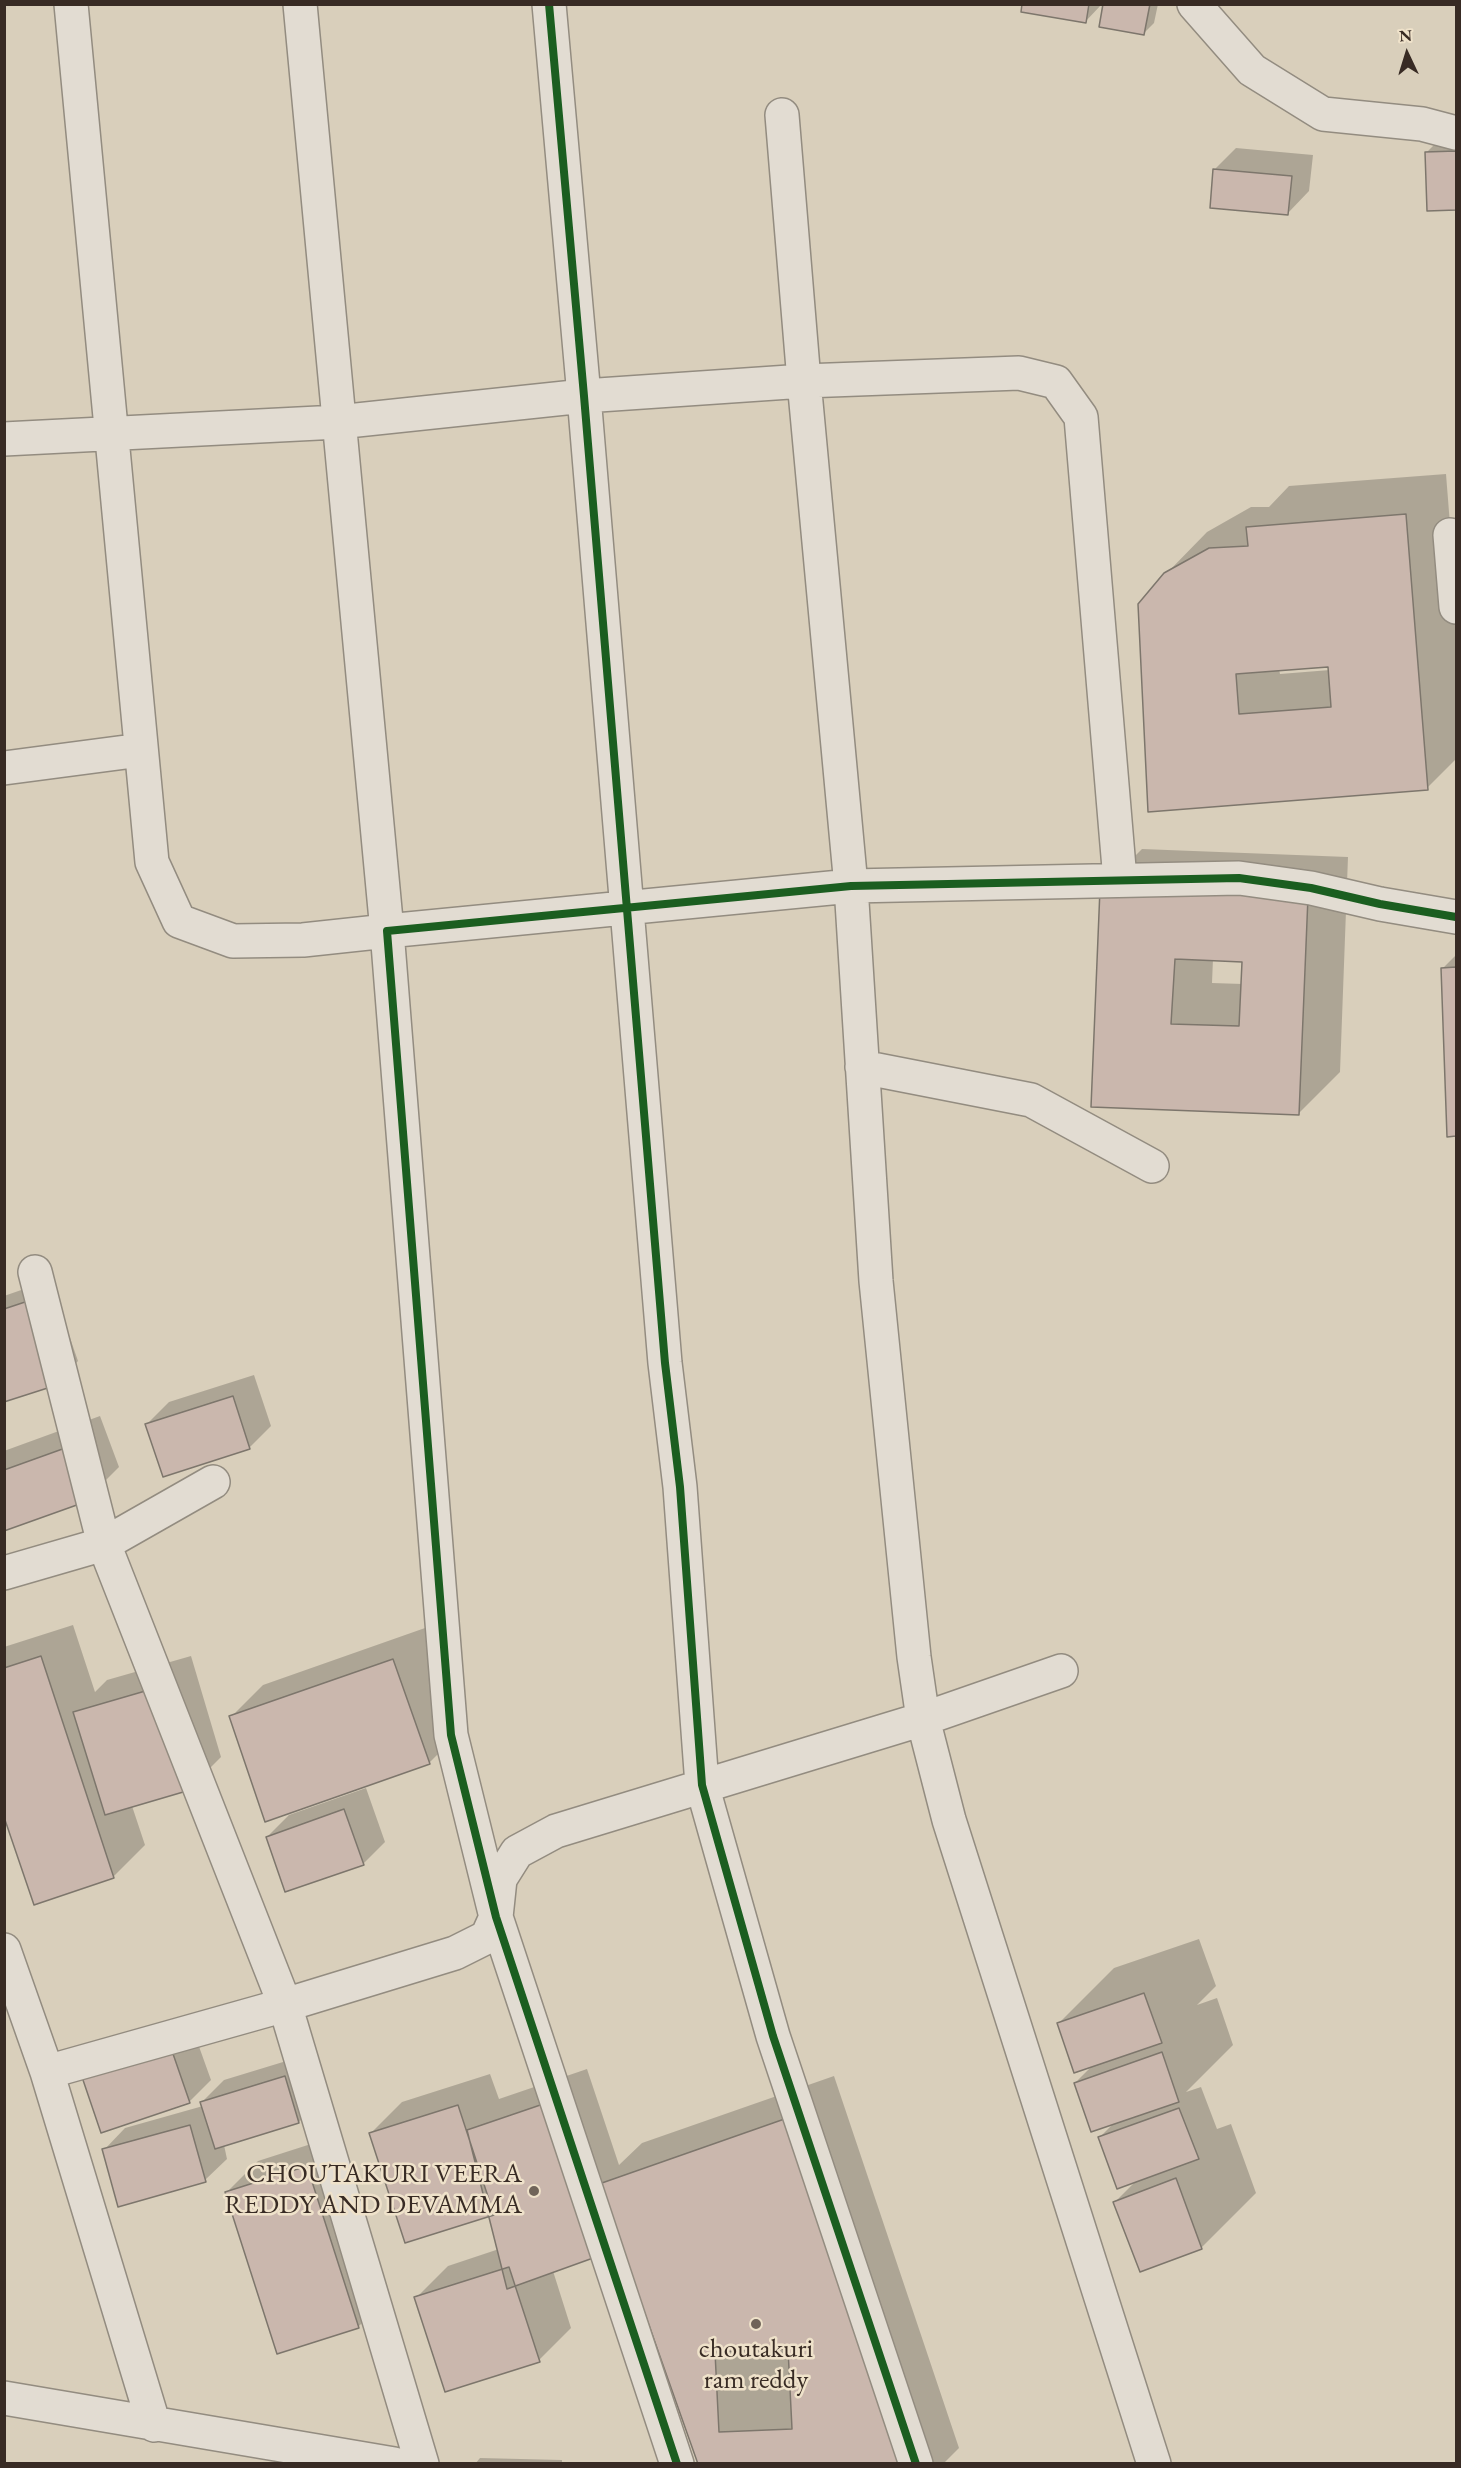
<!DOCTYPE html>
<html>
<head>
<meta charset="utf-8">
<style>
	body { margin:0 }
	#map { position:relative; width:1461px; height:2468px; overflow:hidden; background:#d9cfbb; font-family:"EB Garamond",serif }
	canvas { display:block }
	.frame { position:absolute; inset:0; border:6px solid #382b24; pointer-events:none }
	.north { position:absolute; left:1377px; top:24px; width:60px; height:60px; -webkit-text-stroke:4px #efe2ca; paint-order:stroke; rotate:356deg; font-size:16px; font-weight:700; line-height:24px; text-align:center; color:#382b24 }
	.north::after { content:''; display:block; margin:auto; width:21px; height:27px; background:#382b24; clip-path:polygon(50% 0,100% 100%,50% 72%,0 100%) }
</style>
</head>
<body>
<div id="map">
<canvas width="1461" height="2468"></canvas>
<div class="frame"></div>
<div class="north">N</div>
</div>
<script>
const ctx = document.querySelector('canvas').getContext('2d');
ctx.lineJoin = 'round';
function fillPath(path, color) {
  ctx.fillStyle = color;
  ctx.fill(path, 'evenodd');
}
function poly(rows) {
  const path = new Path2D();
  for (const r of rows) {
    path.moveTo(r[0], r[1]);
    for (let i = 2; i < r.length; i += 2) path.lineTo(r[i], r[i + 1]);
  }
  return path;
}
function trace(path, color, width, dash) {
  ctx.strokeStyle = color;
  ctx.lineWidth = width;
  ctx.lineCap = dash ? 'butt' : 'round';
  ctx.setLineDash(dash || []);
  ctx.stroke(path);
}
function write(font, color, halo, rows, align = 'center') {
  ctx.font = font + ' "EB Garamond",serif';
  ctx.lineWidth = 5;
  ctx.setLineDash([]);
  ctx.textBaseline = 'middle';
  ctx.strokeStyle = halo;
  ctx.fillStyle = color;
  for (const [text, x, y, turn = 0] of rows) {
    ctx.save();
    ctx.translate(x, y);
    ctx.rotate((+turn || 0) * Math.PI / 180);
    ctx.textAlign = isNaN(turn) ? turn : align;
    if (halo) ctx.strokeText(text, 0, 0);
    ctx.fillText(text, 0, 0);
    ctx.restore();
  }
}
fillPath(poly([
	[1023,4,1102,4,1085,22],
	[1104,4,1158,4,1154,23,1144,33],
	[1449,130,1456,130,1456,208,1429,209,1427,152],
	[1236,148,1313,155,1309,191,1288,213,1214,170],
	[1446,474,1456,600,1456,759,1427,788,1149,811,1166,574,1207,532,1251,507,1269,507,1289,486],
	[1329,666,1330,670,1280,674,1279,669],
	[1142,849,1348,857,1340,1072,1299,1113,1093,1105,1101,890],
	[1213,959,1244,961,1243,984,1212,983],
	[1456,955,1456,1135,1448,1135,1443,968],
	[50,1280,78,1361,56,1383,4,1401,4,1296],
	[254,1375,271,1426,249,1448,147,1424,169,1402],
	[100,1416,119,1467,87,1499,4,1530,4,1451],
	[73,1625,95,1692,107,1680,191,1656,221,1757,189,1789,132,1806,145,1845,113,1877,4,1812,4,1647],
	[425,1628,461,1731,429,1763,231,1717,263,1685],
	[366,1788,385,1842,363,1864,267,1837,289,1815],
	[1199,1939,1216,1986,1197,2005,1217,1998,1233,2045,1186,2092,1201,2087,1217,2129,1231,2124,1256,2193,1201,2248,1115,2202,1136,2181,1099,2138,1115,2122,1075,2083,1094,2064,1059,2023,1114,1968],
	[192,2027,211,2080,189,2102,102,2131],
	[306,2055,320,2100,299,2122,224,2145,227,2159,205,2180,104,2150,125,2128,203,2106,202,2102,224,2080],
	[587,2069,619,2165,642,2143,834,2076,959,2448,943,2464,700,2464,620,2238,553,2271,571,2328,539,2360,416,2298,448,2266,499,2249,490,2215,370,2134,402,2102,490,2074,499,2099],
	[339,2135,390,2295,358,2327,226,2193,258,2161],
	[480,2458,562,2460,562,2464,475,2464]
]), '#0003');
const building = poly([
	[1022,4,1089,4,1086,23,1021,12,1022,4],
	[1103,4,1150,4,1144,35,1099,27,1103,4],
	[1456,151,1456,210,1427,211,1425,152,1456,151],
	[1213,169,1292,176,1288,215,1210,208,1213,169],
	[1406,514,1428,790,1148,812,1138,604,1164,573,1209,548,1248,546,1246,527,1406,514],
	[1328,667,1331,707,1239,714,1236,674,1328,667],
	[1100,889,1308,897,1299,1115,1091,1107,1100,889],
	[1175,959,1242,962,1239,1026,1171,1024,1175,959],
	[1456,967,1456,1136,1447,1137,1441,968,1456,967],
	[28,1301,57,1385,4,1402,4,1309,28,1301],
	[233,1396,250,1449,163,1477,145,1424,233,1396],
	[68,1447,88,1501,4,1531,4,1470,68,1447],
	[41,1656,114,1878,34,1905,4,1817,4,1668,41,1656],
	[393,1659,430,1764,265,1822,229,1716,393,1659],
	[159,1687,190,1790,105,1815,73,1712,159,1687],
	[344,1809,364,1865,285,1892,266,1837,344,1809],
	[1144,1993,1162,2043,1074,2073,1057,2023,1144,1993],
	[171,2048,190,2103,101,2133,82,2077,171,2048],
	[1162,2052,1179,2102,1091,2132,1074,2083,1162,2052],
	[285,2076,299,2123,215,2149,200,2102,285,2076],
	[555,2100,607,2253,507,2289,467,2130,555,2100],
	[458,2105,494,2215,405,2243,369,2133,458,2105],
	[1179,2108,1199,2159,1117,2189,1098,2137,1179,2108],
	[793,2116,910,2464,698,2464,599,2184,793,2116],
	[190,2125,206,2182,118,2207,102,2149,190,2125],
	[307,2166,359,2328,277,2354,225,2192,307,2166],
	[1176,2178,1202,2249,1140,2272,1113,2202,1176,2178],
	[509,2267,540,2362,445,2392,414,2297,509,2267],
	[788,2349,792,2429,719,2432,715,2352,788,2349]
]);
fillPath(building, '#cab7ad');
trace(building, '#7d766c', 1.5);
const minor = poly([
	[71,4,152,862,179,921,233,941,303,940,387,931,300,4],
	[549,4,584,396,665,1363,680,1487,702,1785,773,2036,916,2464],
	[1194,4,1252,70,1323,114,1422,124,1456,133],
	[782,115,804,381,851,886,876,1281,914,1657,923,1719,949,1820,1154,2464],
	[4,439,338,422,584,396,804,381,1019,373,1056,382,1081,417,1120,880],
	[1450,535,1456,607],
	[4,768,141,750],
	[862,1067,1031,1100,1152,1166],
	[35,1272,104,1544,285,2005,422,2464],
	[4,1573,104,1544,213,1482],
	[4,1950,47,2072,154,2425],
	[47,2072,285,2005,455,1953,487,1937,496,1917,500,1879,517,1852,556,1831,923,1719,1061,1671],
	[4,2398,394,2464],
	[677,2464,496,1917,451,1735,387,931,851,886,1239,878,1311,888,1380,904,1456,917]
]);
trace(minor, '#938c80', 36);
trace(minor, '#e2dcd2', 33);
trace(poly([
	[549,4,584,396,665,1363,680,1487,702,1785,773,2036,916,2464],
	[677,2464,496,1917,451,1735,387,931,851,886,1239,878,1311,888,1380,904,1456,917]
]), '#1b5e20', 8);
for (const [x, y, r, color] of [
	[534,2191,6,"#706459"],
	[756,2324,6,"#706459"]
]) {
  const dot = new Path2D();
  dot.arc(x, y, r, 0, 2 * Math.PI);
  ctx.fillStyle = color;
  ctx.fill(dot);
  trace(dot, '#efe2ca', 2);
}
write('27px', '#382b24', '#efe2ca', [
	["CHOUTAKURI VEERA",522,2175],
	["REDDY AND DEVAMMA",522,2206],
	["choutakuri",756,2350,"center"],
	["ram reddy",756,2381,"center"]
], 'right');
</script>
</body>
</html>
